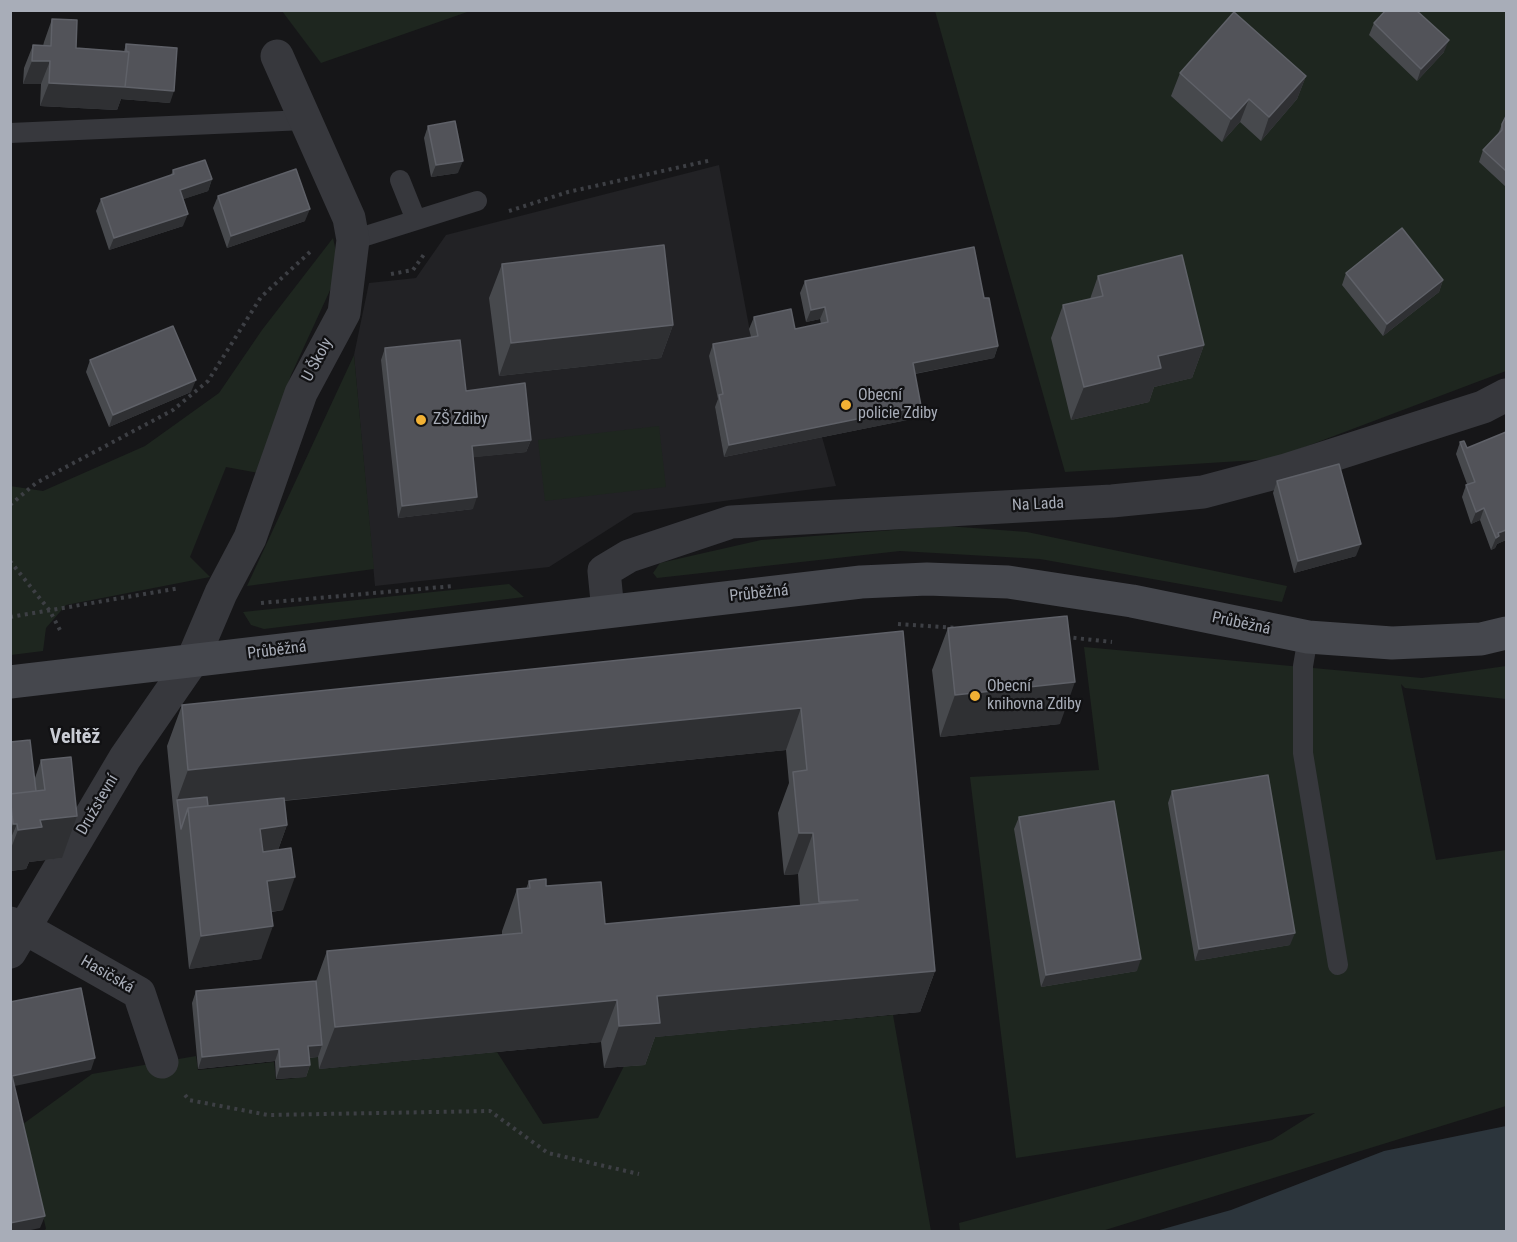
<!DOCTYPE html>
<html>
<head>
<meta charset="utf-8">
<style>
	body { margin:0 }
	#map { position:relative; width:1517px; height:1242px; overflow:hidden; background:#161618; font-family:"Roboto Condensed",sans-serif }
	canvas { display:block }
	.frame { position:absolute; inset:0; border:12px solid #a8adb8; pointer-events:none }
</style>
</head>
<body>
<div id="map">
<canvas width="1517" height="1242"></canvas>
<div class="frame"></div>
</div>
<script>
const ctx = document.querySelector('canvas').getContext('2d');
ctx.lineJoin = 'round';
function fillPath(path, color) {
  ctx.fillStyle = color;
  ctx.fill(path, 'evenodd');
}
function poly(rows) {
  const path = new Path2D();
  for (const r of rows) {
    path.moveTo(r[0], r[1]);
    for (let i = 2; i < r.length; i += 2) path.lineTo(r[i], r[i + 1]);
  }
  return path;
}
function trace(path, color, width, dash) {
  ctx.strokeStyle = color;
  ctx.lineWidth = width;
  ctx.lineCap = dash ? 'butt' : 'round';
  ctx.setLineDash(dash || []);
  ctx.stroke(path);
}
function write(font, color, halo, rows, align = 'center') {
  ctx.font = font + ' "Roboto Condensed",sans-serif';
  ctx.lineWidth = 4.5;
  ctx.setLineDash([]);
  ctx.textBaseline = 'middle';
  ctx.strokeStyle = halo;
  ctx.fillStyle = color;
  for (const [text, x, y, turn = 0] of rows) {
    ctx.save();
    ctx.translate(x, y);
    ctx.rotate((+turn || 0) * Math.PI / 180);
    ctx.textAlign = isNaN(turn) ? turn : align;
    if (halo) ctx.strokeText(text, 0, 0);
    ctx.fillText(text, 0, 0);
    ctx.restore();
  }
}
fillPath(poly([
	[719,165,753,348,719,406,715,407,724,456,822,437,836,486,634,513,549,567,375,586,354,355,369,283,416,278,446,235]
]), '#222225');
fillPath(poly([
	[282,11,470,11,321,63],
	[935,11,1506,11,1506,371,1273,459,1065,472],
	[333,238,337,256,332,286,291,375,259,473,226,467,190,557,210,577,66,605,46,628,43,651,11,655,10,486,43,491,145,446,219,393,262,330],
	[354,355,374,569,247,586],
	[659,426,666,487,545,501,538,440],
	[947,526,1027,532,1287,586,1282,602,1040,559,900,551,657,578,653,573,660,563,761,540],
	[509,584,524,597,264,629,251,625,243,612],
	[1084,647,1422,678,1506,666,1506,699,1405,688,1401,684,1436,860,1506,850,1506,1106,1102,1231,960,1231,959,1223,1272,1140,1315,1113,1016,1158,970,777,1099,770],
	[893,1015,931,1231,43,1231,46,1229,23,1124,92,1074,196,1056,198,1070,274,1062,276,1080,306,1077,304,1058,318,1057,320,1069,497,1052,543,1124,598,1118,624,1066,645,1064,642,1038]
]), '#1e261f');
fillPath(poly([
	[1506,1126,1506,1231,1156,1231,1231,1210,1384,1151]
]), '#2c353c');
trace(poly([
	[509,211,568,192,712,160],
	[391,274,413,270,425,253],
	[10,505,36,483,173,410,208,381,261,297,310,252],
	[10,561,50,611,62,634],
	[261,603,454,586],
	[10,617,180,588],
	[898,624,957,628],
	[1066,637,1112,642],
	[185,1095,189,1100,268,1115,490,1111,548,1153,639,1174]
]), '#3d3f44', 4, [3, 4.5]);
trace(poly([
	[10,133,305,120],
	[400,180,416,220],
	[353,240,477,201],
	[1308,637,1303,666,1303,753,1338,965]
]), '#37383d', 20);
trace(poly([
	[608,611,604,571,629,556,731,522,1112,501,1203,492,1286,470,1483,407,1506,395],
	[10,923,26,929,139,993,162,1062],
	[10,952,125,758,192,661,221,593,250,538,301,393,344,313,353,240,349,218,277,56]
]), '#37383d', 33);
trace(poly([
	[10,682,861,582,927,579,1008,582,1132,601,1308,637,1392,643,1481,639,1506,633]
]), '#45474d', 33);
fillPath(poly([
	[52,19,76,48,124,51,126,44,170,103,121,99,117,110,40,106,41,84,23,84,24,68,33,45,43,46,44,42],
	[1374,23,1444,52,1417,81,1369,35],
	[1180,73,1306,76,1297,99,1261,141,1240,122,1222,142,1171,96],
	[1506,116,1506,187,1479,162,1483,150,1498,134,1502,124],
	[428,126,458,173,431,177,424,138],
	[173,170,212,179,208,191,183,199,183,226,109,250,96,211,101,199,171,175],
	[218,196,305,221,227,248,213,208],
	[502,264,673,325,661,358,499,376,489,298],
	[1346,273,1443,280,1439,292,1383,336,1342,285],
	[1098,276,1204,345,1192,378,1154,387,1149,402,1071,420,1051,338,1063,305,1090,299],
	[805,281,984,298,998,346,994,358,915,374,921,406,917,418,724,457,715,407,718,399,709,356,713,344,751,337,749,329,754,317,795,329,821,324,820,319,806,322,800,293],
	[385,348,466,391,531,440,526,452,473,457,473,509,398,518,381,360],
	[90,360,191,392,109,427,86,372],
	[1506,433,1506,432,1506,540,1497,544,1495,548,1491,550,1480,520,1471,524,1462,497,1466,485,1467,484,1456,454,1460,442,1467,448],
	[1277,481,1356,556,1294,573,1273,493],
	[948,628,1060,724,940,737,932,670],
	[903,631,935,971,920,1012,655,1037,645,1065,604,1068,601,1042,319,1069,318,1057,309,1058,310,1065,306,1077,276,1079,275,1061,198,1069,192,1003,196,991,316,981,327,951,502,935,502,931,517,889,526,889,529,881,546,886,605,924,800,905,798,874,784,875,778,813,789,783,786,750,284,801,287,825,278,850,283,910,272,912,261,959,189,969,167,746,182,705],
	[10,742,35,778,41,760,62,858,29,862,26,869,10,871],
	[1172,791,1290,945,1195,961,1168,803],
	[1019,817,1137,971,1041,987,1014,829]
]), '#47494d');
fillPath(poly([
	[1449,40,1444,52,1417,81,1421,69],
	[32,61,50,61,41,84,23,84],
	[1306,76,1297,99,1261,141,1269,117],
	[49,83,125,87,174,91,170,103,121,99,117,110,40,106],
	[1249,99,1240,122,1222,142,1231,119],
	[463,161,458,173,431,177,436,165],
	[212,179,208,191,175,202,180,190],
	[310,209,305,221,227,248,231,236],
	[188,214,183,226,109,250,114,238],
	[1443,280,1439,292,1383,336,1387,324],
	[825,307,820,319,806,322,811,310],
	[673,325,661,358,499,376,511,343],
	[1204,345,1192,378,1154,387,1149,402,1071,420,1084,387,1158,356],
	[998,346,994,358,908,375,913,363],
	[196,380,191,392,109,427,113,415],
	[921,406,917,418,724,457,729,445],
	[531,440,526,452,467,458,472,446],
	[477,497,473,509,398,518,402,506],
	[1484,508,1480,520,1471,524,1476,512],
	[1506,530,1506,540,1497,544,1495,548,1491,550,1496,538,1498,533],
	[1361,544,1356,556,1294,573,1298,561],
	[1075,682,1060,724,940,737,955,695],
	[801,708,786,750,189,810,177,800,188,770],
	[38,808,31,829,38,828,40,820,77,816,62,858,29,862,26,869,10,871,10,851,18,830,17,824,10,840,10,832,13,824,12,810],
	[287,825,275,858,247,862,260,829],
	[799,833,813,833,798,874,784,875],
	[295,877,283,910,255,914,267,881],
	[273,926,261,959,189,969,201,936],
	[1295,933,1290,945,1195,961,1199,949],
	[1141,959,1137,971,1041,987,1046,975],
	[935,971,920,1012,655,1037,645,1065,604,1068,619,1026,657,996],
	[617,1000,601,1042,319,1069,335,1027],
	[322,1045,318,1057,304,1058,308,1046],
	[279,1049,275,1061,198,1069,202,1057],
	[95,1058,91,1070,10,1087,12,1076],
	[310,1065,306,1077,276,1079,280,1067],
	[45,1216,40,1228,22,1232,10,1232,10,1223]
]), '#2f3033');
const building = poly([
	[1386,10,1416,10,1449,40,1421,69,1374,23,1386,10],
	[1234,12,1306,76,1269,117,1249,99,1231,119,1180,73,1234,12],
	[52,19,77,20,76,48,129,52,125,87,49,83,50,61,32,61,33,45,51,46,52,19],
	[126,44,177,48,174,91,125,87,129,52,126,51,126,44],
	[1506,116,1506,171,1483,150,1502,130,1502,124,1506,116],
	[455,121,463,161,436,165,428,126,455,121],
	[205,160,212,179,180,190,188,214,114,238,101,199,174,174,173,170,205,160],
	[296,169,310,209,231,236,218,196,296,169],
	[1402,228,1443,280,1387,324,1346,273,1402,228],
	[664,245,673,325,511,343,502,264,664,245],
	[974,247,984,298,989,298,998,346,913,363,921,406,729,445,719,395,723,394,713,344,758,336,754,317,791,309,795,329,828,322,825,307,811,310,805,281,974,247],
	[1182,255,1204,345,1158,356,1161,368,1084,387,1063,305,1103,296,1098,276,1182,255],
	[173,326,196,380,113,415,90,360,173,326],
	[460,340,466,391,525,383,531,440,472,446,477,497,402,506,385,348,460,340],
	[1506,432,1506,530,1498,533,1499,536,1496,538,1484,508,1476,512,1466,485,1475,482,1460,442,1464,441,1467,448,1506,432],
	[1339,464,1361,544,1298,561,1277,481,1339,464],
	[1067,616,1075,682,955,695,948,628,1067,616],
	[903,631,935,971,657,996,660,1023,619,1026,617,1000,335,1027,327,951,522,933,517,889,530,888,529,881,546,879,546,886,601,882,605,924,858,900,819,902,813,833,799,833,793,772,807,770,801,708,188,770,182,705,903,631],
	[30,740,36,791,10,794,10,742,30,740],
	[71,757,77,816,40,820,42,827,18,830,17,824,13,824,10,794,45,790,41,760,71,757],
	[1268,775,1295,933,1199,949,1172,791,1268,775],
	[207,797,208,806,188,808,181,829,177,800,207,797],
	[284,798,287,825,260,829,263,852,291,848,295,877,267,881,273,926,201,936,188,808,284,798],
	[1114,801,1141,959,1046,975,1019,817,1114,801],
	[316,981,322,1045,308,1046,310,1065,280,1067,279,1049,202,1057,196,991,316,981],
	[81,988,95,1058,12,1076,45,1216,10,1223,10,1002,81,988]
]);
fillPath(building, '#525359');
trace(building, '#5f6168', 1.5);
for (const [x, y, r, color] of [
	[846,405,6,"#f2b134"],
	[421,420,6,"#f2b134"],
	[975,696,6,"#f2b134"]
]) {
  const dot = new Path2D();
  dot.arc(x, y, r, 0, 2 * Math.PI);
  ctx.fillStyle = color;
  ctx.fill(dot);
  trace(dot, '#111113', 2);
}
write('16px', '#a8adb8', '#111113', [
	["U Školy",318,360,-62],
	["Na Lada",1038,505,-3],
	["Průběžná",759,594,-6],
	["Průběžná",1241,624,12],
	["Průběžná",277,651,-7],
	["Družstevní",98,805,-60],
	["Hasičská",107,975,30]
]);
write('16px', '#a8adb8', '#111113', [
	["Obecní",858,396],
	["policie Zdiby",858,414],
	["ZŠ Zdiby",433,420],
	["Obecní",987,687],
	["knihovna Zdiby",987,705]
], 'left');
write('bold 20px', '#c9ccd4', '#111113', [
	["Veltěž",75,738]
]);
</script>
</body>
</html>
